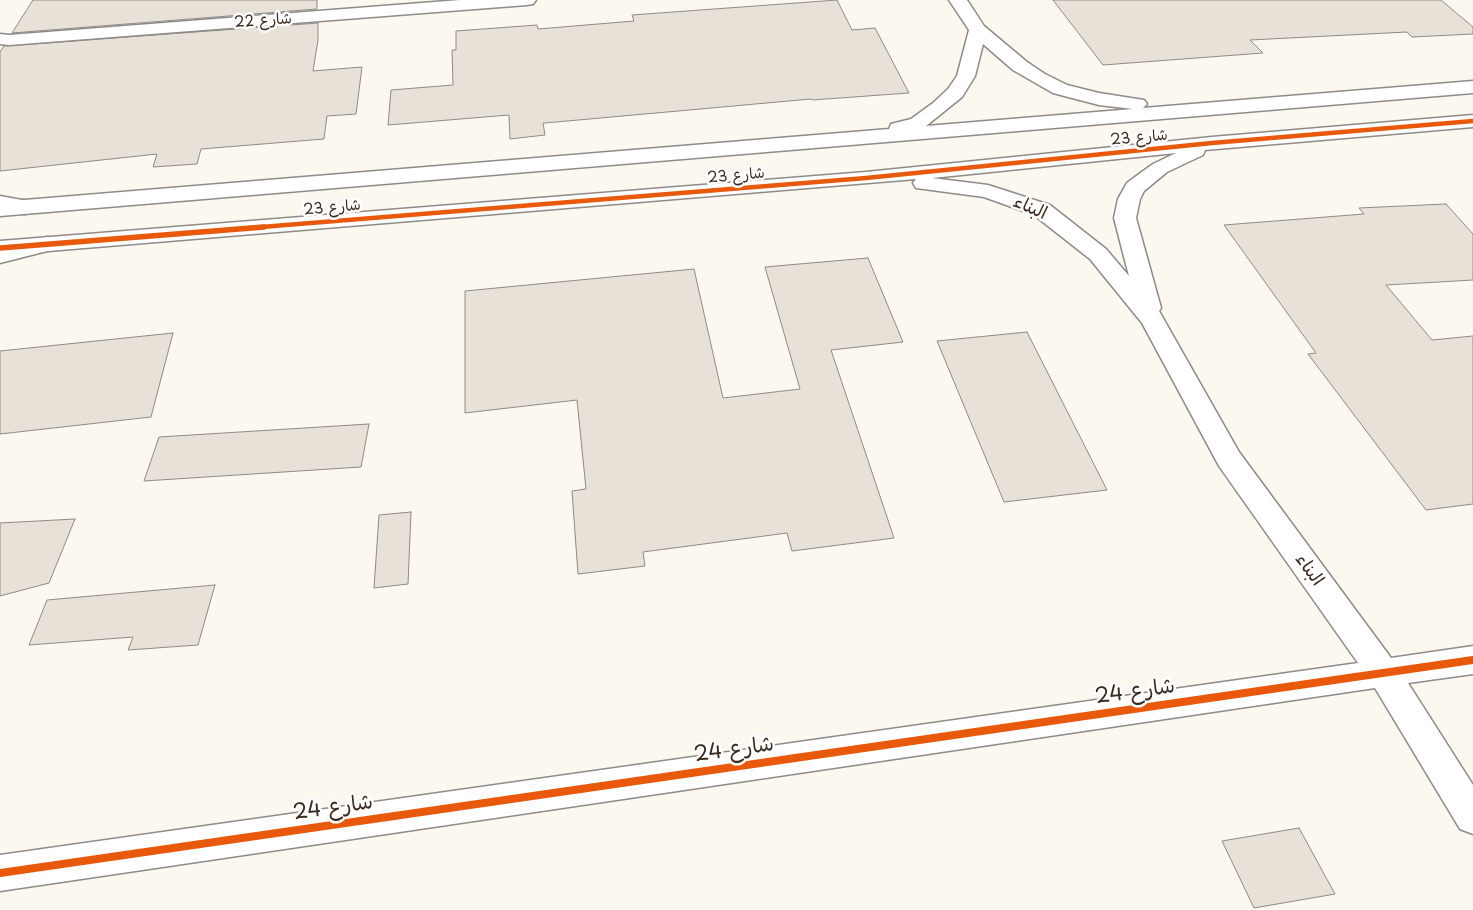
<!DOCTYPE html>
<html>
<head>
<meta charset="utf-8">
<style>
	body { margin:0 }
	canvas { display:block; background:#fff }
</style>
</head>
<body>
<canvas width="1473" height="910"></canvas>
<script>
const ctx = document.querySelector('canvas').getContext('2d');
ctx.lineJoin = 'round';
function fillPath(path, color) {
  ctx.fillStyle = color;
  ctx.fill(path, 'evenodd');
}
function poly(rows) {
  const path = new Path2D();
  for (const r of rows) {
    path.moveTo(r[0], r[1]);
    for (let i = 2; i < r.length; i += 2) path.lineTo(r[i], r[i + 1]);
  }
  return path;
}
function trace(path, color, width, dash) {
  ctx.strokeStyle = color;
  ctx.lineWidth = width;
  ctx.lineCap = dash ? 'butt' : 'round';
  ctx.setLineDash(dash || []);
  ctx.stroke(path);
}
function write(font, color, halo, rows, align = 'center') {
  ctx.font = font + ' "Playpen Sans","Playpen Sans Arabic",sans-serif';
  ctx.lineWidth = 5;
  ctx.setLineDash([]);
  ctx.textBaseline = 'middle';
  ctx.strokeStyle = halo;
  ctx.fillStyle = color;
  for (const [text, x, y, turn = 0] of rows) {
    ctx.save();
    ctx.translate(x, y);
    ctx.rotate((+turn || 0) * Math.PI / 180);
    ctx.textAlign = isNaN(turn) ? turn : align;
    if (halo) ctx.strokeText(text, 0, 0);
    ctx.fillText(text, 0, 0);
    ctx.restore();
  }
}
fillPath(poly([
	[0,0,1473,0,1473,910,0,910]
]), '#fcf7ef');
const building = poly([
	[33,0,317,0,317,9,12,33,33,0],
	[837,0,852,30,875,28,909,93,812,100,811,99,545,123,543,123,545,135,510,139,509,115,388,125,391,90,453,85,452,50,456,50,456,31,537,25,538,29,634,21,632,15,837,0],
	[1053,0,1441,0,1473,27,1473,34,1412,37,1407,32,1250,40,1263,53,1103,65,1053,0],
	[318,23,318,40,313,71,362,67,356,114,327,116,324,139,201,149,197,164,153,167,157,154,0,171,0,52,4,46,318,23],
	[1446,204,1473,234,1473,280,1386,285,1432,340,1473,336,1473,504,1426,510,1308,354,1316,353,1224,225,1364,214,1359,208,1446,204],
	[868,258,903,342,831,350,894,538,792,551,787,533,643,552,645,566,578,574,572,491,586,489,577,400,465,413,465,291,694,269,723,398,800,389,765,267,868,258],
	[1027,332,1107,490,1004,502,937,341,1027,332],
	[173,333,151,417,0,434,0,351,173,333],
	[369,424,361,467,144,481,159,437,369,424],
	[411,512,408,584,374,588,379,515,411,512],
	[75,519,49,583,0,596,0,523,75,519],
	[215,585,198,645,128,650,133,637,29,645,47,600,215,585],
	[1299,828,1335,894,1254,908,1222,841,1299,828]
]);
fillPath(building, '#e7e1d8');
trace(building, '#8e8b88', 1);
const minor = poly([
	[460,0,536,0,533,4,527,5,9,45,0,44,0,34,9,35,460,0],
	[949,0,967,0,984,26,1027,62,1045,74,1067,85,1099,93,1144,100,1147,104,1143,108,1473,81,1473,93,0,216,0,202,889,129,891,124,911,119,933,103,948,89,957,76,969,30,949,0],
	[983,44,1013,70,1053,93,1099,105,1133,109,926,126,962,97,975,76,983,44],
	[1473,115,1473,127,1205,150,1203,155,1167,172,1144,191,1140,199,1136,218,1161,308,1159,311,1239,452,1391,658,1473,646,1473,674,1408,683,1473,785,1473,834,1460,829,1375,688,0,891,0,855,1358,663,1219,466,1142,323,1090,259,1034,215,984,197,916,188,913,183,916,179,0,255,0,241,866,172,1212,137,1473,115],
	[1176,153,1153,164,1139,174,1127,183,1118,199,1114,218,1129,276,1106,249,1050,205,988,185,932,178,1176,153]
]);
const tertiary = poly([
	[0,196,33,202,36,207,33,212,25,214,0,210,0,196],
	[47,237,55,239,58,244,55,249,0,263,0,249,47,237]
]);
trace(minor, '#8e8b88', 3);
trace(tertiary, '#8e8b88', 3);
fillPath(minor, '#fff');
fillPath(tertiary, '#fff');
trace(poly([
	[249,228,866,178,1212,143,1473,121]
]), '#e8590c', 4.5);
trace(poly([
	[0,248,264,227]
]), '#e8590c', 5.5);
trace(poly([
	[0,873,1473,660]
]), '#e8590c', 8);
write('15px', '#3b2a1e', '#fff', [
	["شارع 22",263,21,-4],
	["شارع 23",1139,138,-5],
	["شارع 23",736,176,-5],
	["شارع 23",332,208,-5]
]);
write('18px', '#3b2a1e', '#fff', [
	["البناء",1030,208,24],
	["البناء",1309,570,54]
]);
write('21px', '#3b2a1e', '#fff', [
	["شارع 24",1135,692,-8],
	["شارع 24",734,750,-8],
	["شارع 24",333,808,-8]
]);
</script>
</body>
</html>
